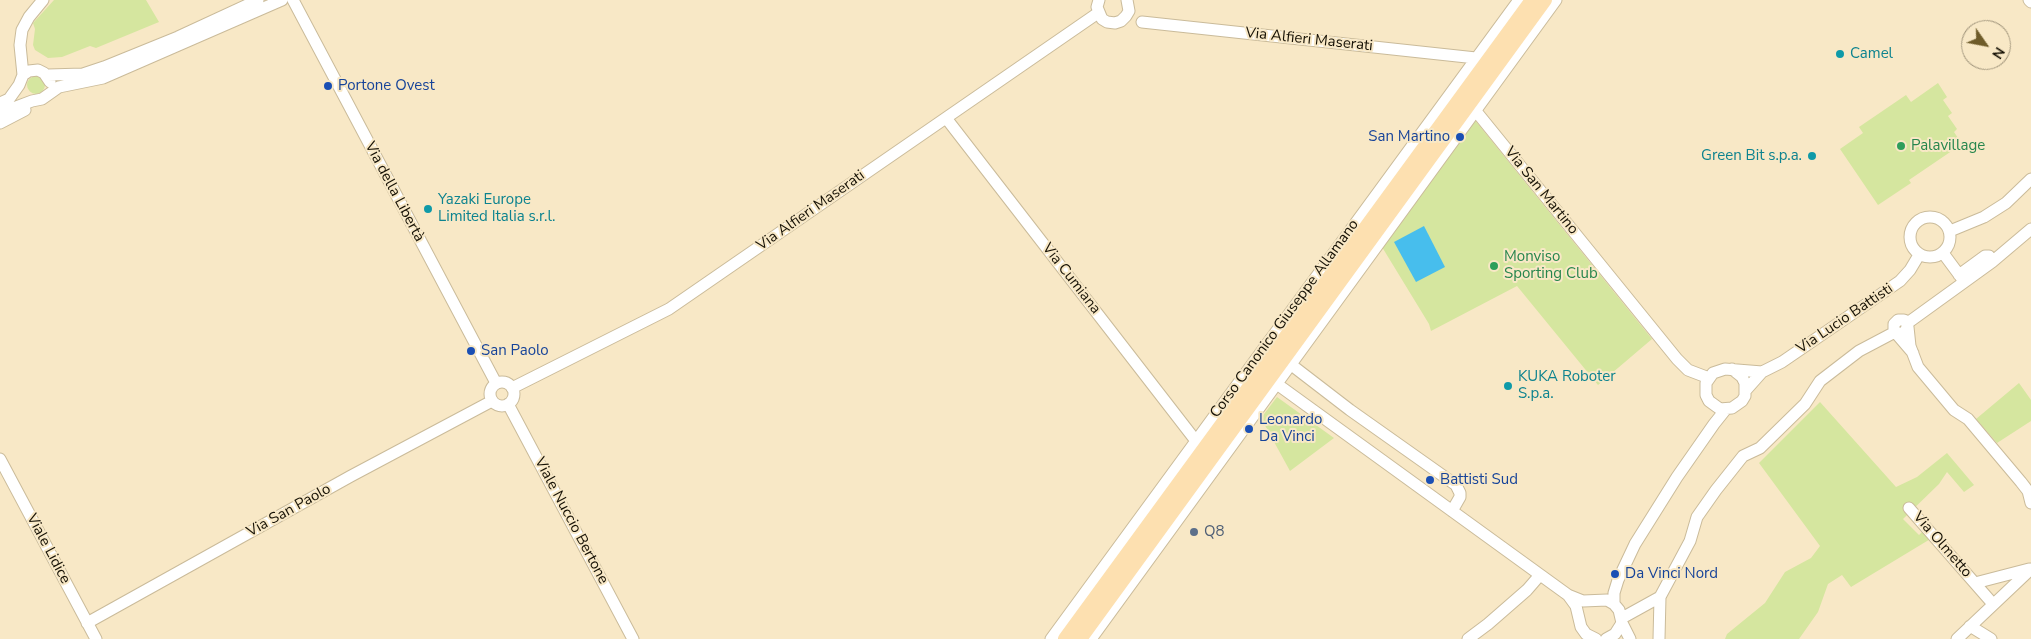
<!DOCTYPE html>
<html>
<head>
<meta charset="utf-8">
<style>
	body { margin:0 }
	#map { position:relative; width:2031px; height:639px; overflow:hidden; background:#f8e8c6; font-family:"Nunito Sans",sans-serif }
	canvas { display:block }
	.north { position:absolute; left:1961px; top:20px; width:50px; height:50px; box-sizing:border-box; background:#f8e8c6; border:1px solid #9e9279; border-radius:50%; rotate:123deg; font-size:14px; font-weight:700; line-height:20px; text-align:center; color:#161105 }
	.north::after { content:''; display:block; margin:auto; width:18px; height:22px; background:#6e5b29; clip-path:polygon(50% 0,100% 100%,50% 72%,0 100%) }
</style>
</head>
<body>
<div id="map">
<canvas width="2031" height="639"></canvas>
<div class="north">N</div>
</div>
<script>
const ctx = document.querySelector('canvas').getContext('2d');
ctx.lineJoin = 'round';
function fillPath(path, color) {
  ctx.fillStyle = color;
  ctx.fill(path, 'evenodd');
}
function poly(rows) {
  const path = new Path2D();
  for (const r of rows) {
    if (r.length === 3) {
      path.moveTo(r[0] + r[2], r[1]);
      path.arc(r[0], r[1], r[2], 0, 2 * Math.PI);
      continue;
    }
    path.moveTo(r[0], r[1]);
    for (let i = 2; i < r.length; i += 2) path.lineTo(r[i], r[i + 1]);
  }
  return path;
}
function trace(path, color, width, dash) {
  ctx.strokeStyle = color;
  ctx.lineWidth = width;
  ctx.lineCap = dash ? 'butt' : 'round';
  ctx.setLineDash(dash || []);
  ctx.stroke(path);
}
function write(font, color, halo, rows, align = 'center') {
  ctx.font = font + ' "Nunito Sans",sans-serif';
  ctx.lineWidth = 4;
  ctx.setLineDash([]);
  ctx.textBaseline = 'middle';
  ctx.strokeStyle = halo;
  ctx.fillStyle = color;
  for (const [text, x, y, turn = 0] of rows) {
    ctx.save();
    ctx.translate(x, y);
    ctx.rotate((+turn || 0) * Math.PI / 180);
    ctx.textAlign = isNaN(turn) ? turn : align;
    if (halo) ctx.strokeText(text, 0, 0);
    ctx.fillText(text, 0, 0);
    ctx.restore();
  }
}
fillPath(poly([
	[54,0,146,0,159,22,96,48,90,46,62,57,48,58,35,50,33,45,35,29,33,23],
	[36,85,9],
	[1938,83,1947,97,1943,100,1952,113,1948,116,1957,129,1954,132,1962,144,1909,180,1911,183,1878,205,1840,149,1863,133,1859,127,1906,95,1911,102],
	[1474,119,1652,339,1598,385,1517,286,1431,331,1429,324,1382,247],
	[2019,383,2031,400,2031,421,1997,443,1976,419],
	[1277,397,1334,438,1290,471,1261,418],
	[1820,402,1896,487,1917,477,1947,453,1974,485,1964,492,1947,472,1939,484,1903,519,1919,535,1925,529,1932,538,1851,587,1842,575,1828,584,1818,612,1799,639,1725,639,1727,634,1765,603,1785,572,1811,558,1820,546,1759,463]
]), '#d5e69f');
fillPath(poly([
	[1424,226,1445,267,1416,282,1394,242]
]), '#47beed');
const minor = poly([
	[293,0,496,383],
	[1099,0,1097,7,1102,19,1107,22,1115,23,1121,21,1126,16,1129,11,1127,0],
	[2029,0,2031,2],
	[1142,22,1476,58],
	[23,75,20,45,22,30,29,17,43,0],
	[48,75,83,74,104,67,178,37,258,0],
	[0,103,9,99,19,85,23,75,29,71,38,70,44,73,50,82],
	[1475,110,1677,359,1688,370,1709,378],
	[0,113,32,101,42,99,59,87,103,78,282,0],
	[946,118,1196,441],
	[0,123,25,110],
	[1930,237,20],
	[1950,231,1984,217,2006,203,2031,179],
	[1943,253,1963,280],
	[1959,275,1985,256,1989,256,1992,262],
	[1909,322,1904,320,1898,320,1894,324,1894,331,1898,334,1905,332,1909,322,1992,262,2031,229],
	[1908,327,1910,346,1918,367,1954,410,1968,419,2021,482,2028,491,2031,503],
	[1285,360,1350,410,1456,485,1460,493,1460,497,1452,511],
	[1732,369,1742,377,1745,383,1745,396,1742,401,1732,408,1720,409,1709,401,1706,395,1706,383,1713,373,1725,369,1762,372],
	[1270,379,1568,595,1583,601,1607,600,1614,604,1619,610,1622,623,1630,639],
	[502,394,12],
	[512,388,669,309,1098,13],
	[1746,390,1762,372,1782,362,1900,281,1910,270,1919,255],
	[508,404,633,639],
	[0,459,96,639],
	[1909,508,1993,604],
	[1975,583,2029,569],
	[1568,595,1576,606,1581,627,1586,634,1596,639],
	[1614,604,1614,593,1618,580,1635,544,1677,477,1714,424,1726,409],
	[1622,618,1660,597,1690,541,1697,517,1716,490,1743,456,1760,448,1805,404,1820,381,1859,351,1895,332,1913,353],
	[87,623,351,476,492,401],
	[1970,626,1991,639],
	[1051,639,1519,0],
	[1091,639,1556,0],
	[1468,639,1488,624,1527,590,1540,575],
	[1606,639,1615,634,1622,623],
	[1659,639,1660,597],
	[1957,639,2031,569]
]);
const major = poly([
	[1065,639,1532,0],
	[1080,639,1545,0]
]);
trace(minor, '#cabb9a', 13);
trace(major, '#ab8b52', 16);
trace(minor, '#fff', 11);
trace(major, '#fde0b0', 14);
for (const [x, y, r, color] of [
	[1840,54,5,"#0f9aa8"],
	[328,86,5,"#1a4fb4"],
	[1460,137,5,"#1a4fb4"],
	[1901,146,5,"#2e9e5b"],
	[1812,156,5,"#0f9aa8"],
	[428,209,5,"#0f9aa8"],
	[1494,266,5,"#2e9e5b"],
	[471,351,5,"#1a4fb4"],
	[1508,386,5,"#0f9aa8"],
	[1249,429,5,"#1a4fb4"],
	[1430,480,5,"#1a4fb4"],
	[1194,532,5,"#5c6f8a"],
	[1615,574,5,"#1a4fb4"]
]) {
  const dot = new Path2D();
  dot.arc(x, y, r, 0, 2 * Math.PI);
  ctx.fillStyle = color;
  ctx.fill(dot);
  trace(dot, '#f8e8c6', 2);
}
write('15px', '#161105', '#f8e8c6', [
	["Via Alfieri Maserati",1309,40,6],
	["Via San Martino",1541,191,51],
	["Via della Libertà",394,192,62],
	["Via Alfieri Maserati",811,211,-35],
	["Via Cumiana",1071,279,52],
	["Corso Canonico Giuseppe Allamano",1285,319,-54],
	["Via Lucio Battisti",1845,319,-34],
	["Via San Paolo",289,511,-29],
	["Viale Nuccio Bertone",571,521,62],
	["Via Olmetto",1942,545,49],
	["Viale Lidice",48,549,62]
]);
write('15px', '#0d838f', '#f8e8c6', [
	["Camel",1850,54],
	["Green Bit s.p.a.",1802,156,"right"],
	["Yazaki Europe",438,200],
	["Limited Italia s.r.l.",438,217],
	["KUKA Roboter",1518,377],
	["S.p.a.",1518,394]
], 'left');
write('15px', '#164399', '#f8e8c6', [
	["Portone Ovest",338,86],
	["San Martino",1450,137,"right"],
	["San Paolo",481,351],
	["Leonardo",1259,420],
	["Da Vinci",1259,437],
	["Battisti Sud",1440,480],
	["Da Vinci Nord",1625,574]
], 'left');
write('15px', '#27864d', '#f8e8c6', [
	["Palavillage",1911,146],
	["Monviso",1504,257],
	["Sporting Club",1504,274]
], 'left');
write('15px', '#4e5e75', '#f8e8c6', [
	["Q8",1204,532]
], 'left');
</script>
</body>
</html>
